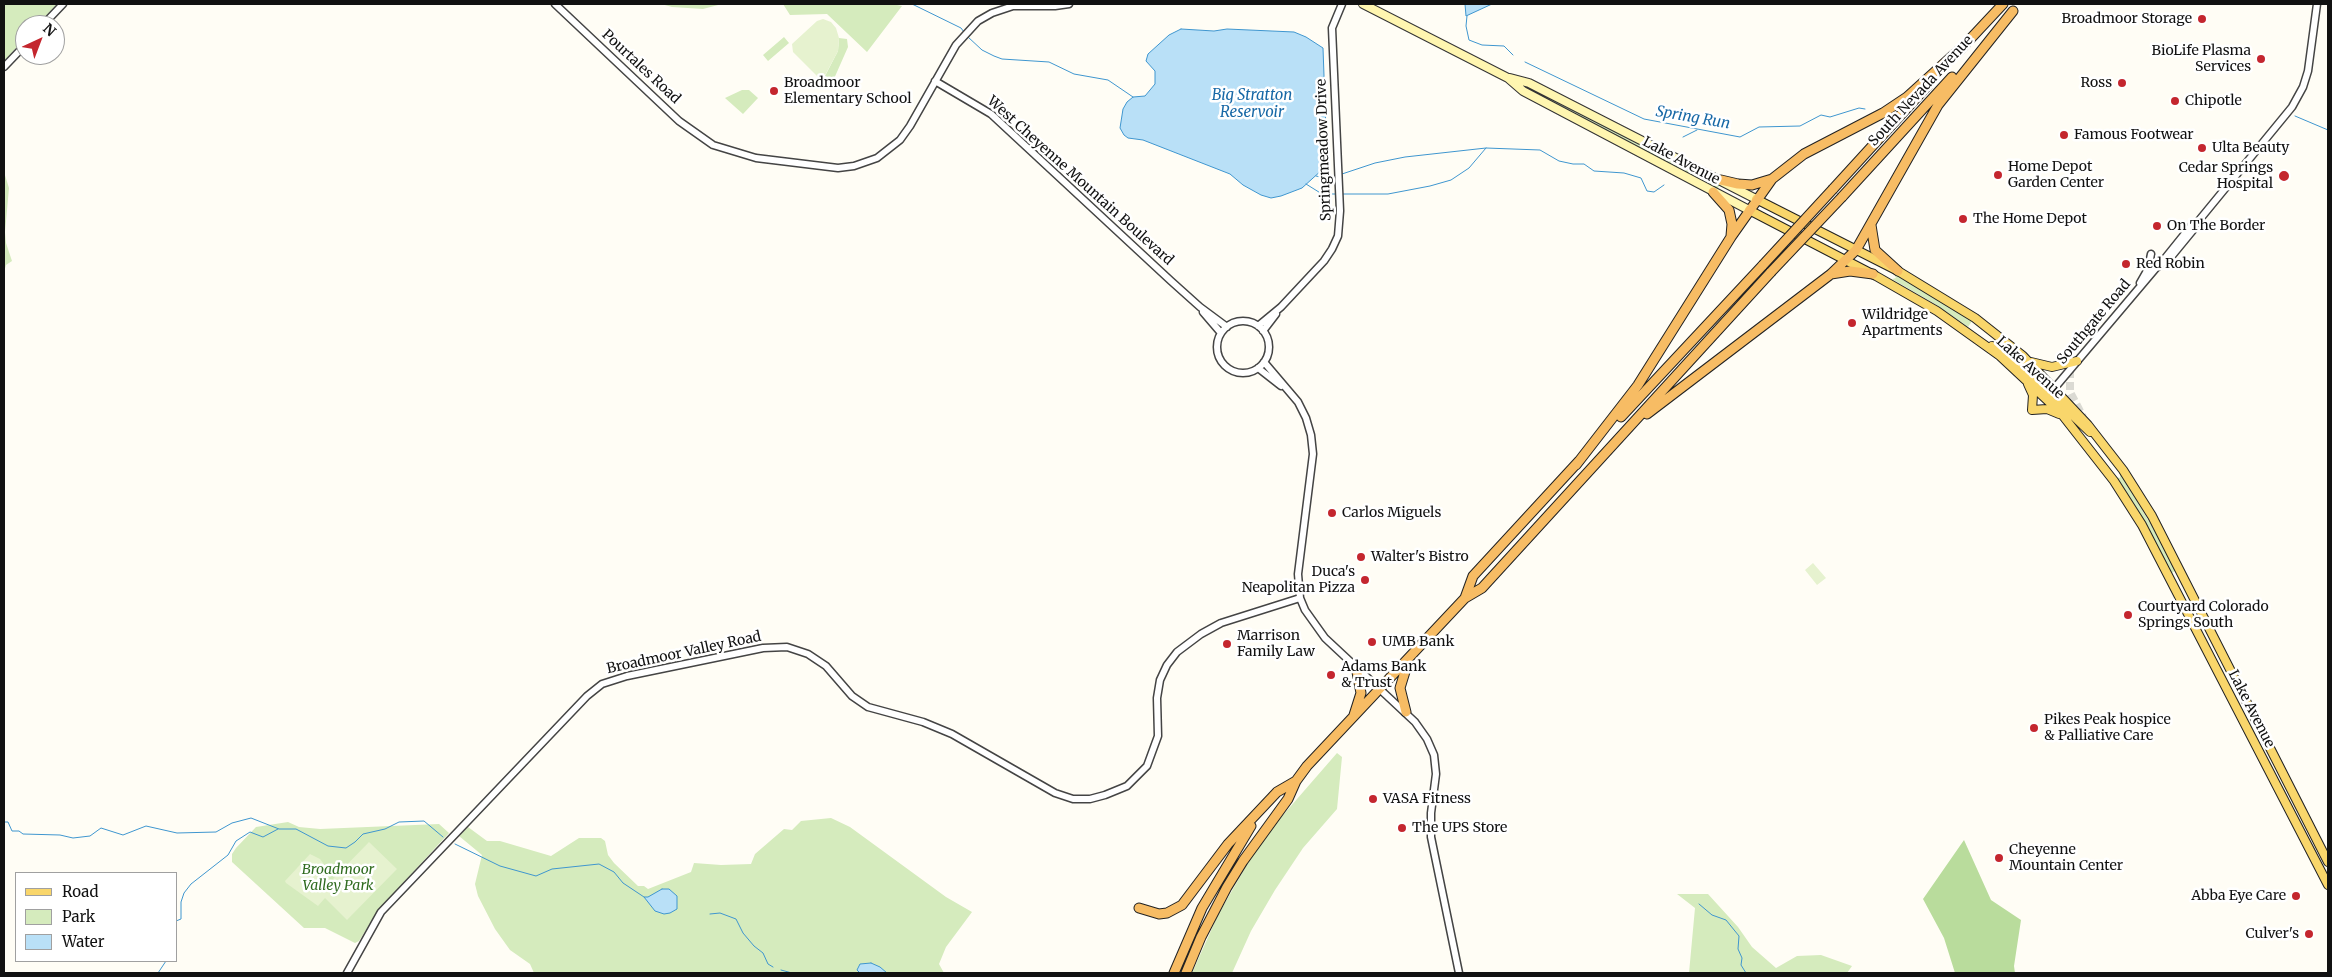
<!DOCTYPE html>
<html>
<head>
<meta charset="utf-8">
<style>
	body { margin:0 }
	#map { position:relative; width:2332px; height:977px; overflow:hidden; background:#fffdf5; font-family:Merriweather,serif }
	canvas { display:block }
	.frame { position:absolute; inset:0; border:5px solid #111; pointer-events:none }
	.legend { position:absolute; left:15px; top:872px; width:162px; height:90px; box-sizing:border-box; background:#fff; border:1px solid #a0a0a0; margin:0; padding:6px 9px; list-style:none; font-size:15px; color:#111 }
	.legend li { display:flex; align-items:center; gap:10px; height:25px }
	.legend b { width:25px; border:1px solid #a0a0a0 }
	.north { position:absolute; left:15px; top:15px; width:50px; height:50px; box-sizing:border-box; background:#fff; border:1px solid #a0a0a0; border-radius:50%; rotate:43deg; font-size:14px; font-weight:700; line-height:20px; text-align:center; color:#111 }
	.north::after { content:''; display:block; margin:auto; width:18px; height:22px; background:#c4262e; clip-path:polygon(50% 0,100% 100%,50% 72%,0 100%) }
</style>
</head>
<body>
<div id="map">
<canvas width="2332" height="977"></canvas>
<div class="frame"></div>
<ul class="legend">
<li><b style="height:6px;background:#f9d66b"></b>Road</li>
<li><b style="height:14px;background:#d5ebbd"></b>Park</li>
<li><b style="height:14px;background:#b9e0f7"></b>Water</li>
</ul>
<div class="north">N</div>
</div>
<script>
const ctx = document.querySelector('canvas').getContext('2d');
ctx.lineJoin = 'round';
function fillPath(path, color) {
  ctx.fillStyle = color;
  ctx.fill(path, 'evenodd');
}
function poly(rows) {
  const path = new Path2D();
  for (const r of rows) {
    if (r.length === 3) {
      path.moveTo(r[0] + r[2], r[1]);
      path.arc(r[0], r[1], r[2], 0, 2 * Math.PI);
      continue;
    }
    path.moveTo(r[0], r[1]);
    for (let i = 2; i < r.length; i += 2) path.lineTo(r[i], r[i + 1]);
  }
  return path;
}
function trace(path, color, width, dash) {
  ctx.strokeStyle = color;
  ctx.lineWidth = width;
  ctx.lineCap = dash ? 'butt' : 'round';
  ctx.setLineDash(dash || []);
  ctx.stroke(path);
}
function write(font, color, halo, rows, align = 'center') {
  ctx.font = font + ' Merriweather,serif';
  ctx.lineWidth = 5;
  ctx.setLineDash([]);
  ctx.textBaseline = 'middle';
  ctx.strokeStyle = halo;
  ctx.fillStyle = color;
  for (const [text, x, y, turn = 0] of rows) {
    ctx.save();
    ctx.translate(x, y);
    ctx.rotate((+turn || 0) * Math.PI / 180);
    ctx.textAlign = isNaN(turn) ? turn : align;
    if (halo) ctx.strokeText(text, 0, 0);
    ctx.fillText(text, 0, 0);
    ctx.restore();
  }
}
fillPath(poly([
	[4,4,57,4,37,25,25,25,25,38,4,61],
	[661,4,722,4,703,9,672,7],
	[783,4,892,4,902,6,867,52,827,14,790,15],
	[784,37,789,43,768,61,763,55],
	[839,38,847,39,848,47,833,81,825,76,838,51],
	[1530,89,1720,184,1717,190,1638,148],
	[742,90,749,90,758,98,743,114,725,98],
	[4,172,9,188,5,232,6,243,12,261,6,265,4,272],
	[1894,274,1935,298,1972,321,1968,327,1935,304,1892,279,1896,278],
	[2120,473,2163,545,2176,570,2172,573,2146,525,2115,477,2120,478],
	[1337,753,1342,757,1337,809,1303,848,1275,890,1251,931,1232,973,1192,973,1218,915,1252,856,1277,822],
	[831,818,850,827,946,897,972,912,946,947,939,964,944,973,534,973,530,964,510,950,495,929,478,896,475,884,482,855,459,836,468,827,487,841,500,841,551,856,579,838,601,838,605,841,608,855,614,863,638,886,644,886,648,889,691,872,694,863,721,865,751,864,755,854,784,829,792,830,801,821],
	[288,822,299,827,320,829,439,824,449,833,379,909,359,941,355,943,325,928,304,928,232,862,232,854,236,848,256,827],
	[1677,894,1708,894,1738,927,1752,947,1776,968,1797,956,1821,955,1852,966,1847,973,1689,973,1695,908]
]), '#d5ebbd');
fillPath(poly([
	[1964,840,1991,900,2021,920,2014,966,2015,973,1955,973,1944,938,1923,899]
]), '#b9dc9c');
fillPath(poly([
	[823,19,831,22,836,28,839,38,838,51,822,81,793,52,792,44,817,21],
	[1813,563,1826,578,1817,585,1805,570],
	[369,842,397,869,347,920,325,898,318,906,286,883,285,881,310,854,320,859,326,867,330,882]
]), '#e6f2cf');
const water = poly([
	[1465,4,1492,4,1466,16,1465,4],
	[1181,29,1214,31,1227,29,1294,32,1306,37,1323,48,1327,159,1323,169,1302,188,1281,196,1271,198,1261,195,1243,185,1230,174,1143,140,1128,138,1124,135,1120,128,1123,109,1127,102,1133,97,1145,96,1155,84,1155,71,1146,61,1148,54,1169,35,1181,29],
	[662,889,669,889,677,896,677,909,670,913,664,914,655,911,644,897,648,897,662,889],
	[871,963,880,967,887,973,860,973,857,970,860,964,871,963]
]);
fillPath(water, '#b9e0f7');
trace(water, '#3f96cf', 1);
trace(poly([
	[912,4,961,28,964,32],
	[1467,16,1466,26,1469,40,1482,45,1504,46,1513,55],
	[968,37,982,50,994,56,1002,59,1049,62,1074,74,1108,80,1133,97],
	[1525,62,1644,119,1740,137,1759,127,1800,126,1821,115,1830,117,1859,108,1865,109],
	[2295,116,2328,130],
	[1683,137,1697,130],
	[1342,174,1375,163,1405,157,1486,148,1540,150,1559,161,1573,164,1584,164,1594,171,1624,173,1641,178,1647,191,1654,192,1664,185],
	[1316,176,1329,179,1336,177],
	[1306,184,1322,194,1338,194],
	[1342,194,1388,194,1430,186,1451,180,1469,168,1486,148],
	[4,822,8,822,12,831,19,831,23,834,60,835,73,838,90,836,101,828,123,835,146,826,177,833,216,832,232,823,251,818,279,829,296,829,328,846,346,848,355,842,363,834,385,829,399,822,424,821,443,837],
	[455,844,500,866,536,876,552,869,599,864,614,872,623,883,644,897],
	[1699,904,1712,915,1726,920,1739,936,1738,949,1742,958,1741,965,1746,973],
	[710,914,720,913,736,919,743,933,754,946,763,953,768,964,773,967],
	[176,921,181,919,181,902,184,893,191,884,228,855,236,841,250,832,263,837,278,829],
	[781,970,792,973],
	[158,973,166,961],
	[795,973,801,973],
	[804,973,820,973]
]), '#3f96cf', 1);
trace(poly([
	[2070,370,2070,392,2083,417]
]), '#dbdad3', 8, [8, 4]);
const tertiary = poly([
	[555,4,679,121,713,145,756,158,838,168,854,166,877,158,900,140,910,126,956,45,978,21,992,13,1013,6,1055,6,1069,4],
	[43,25,63,4],
	[4,67,25,45],
	[935,81,991,114,1171,281,1200,307,1227,327],
	[2162,262,2191,226,2196,224],
	[2140,283,2148,269,2151,254],
	[1203,312,1221,333],
	[1243,347,26],
	[1258,326,1281,307,1324,261,1332,249,1338,236,1340,211,1332,28,1342,4],
	[1263,331,1276,314],
	[1264,362,1298,402,1306,418,1311,435,1313,454,1298,574,1300,598,1305,610,1325,638,1415,722,1427,739,1434,755,1436,774,1431,813,1431,837,1459,973],
	[1258,368,1281,386],
	[2052,391,2156,268,2171,257,2194,229,2196,224,2292,107,2303,87,2308,71,2317,4],
	[347,973,381,912,587,696,602,684,627,676,763,648,787,647,808,654,826,666,852,696,868,707,923,722,952,734,1055,793,1073,799,1090,799,1105,795,1127,786,1147,766,1158,736,1157,698,1160,680,1167,665,1177,652,1201,634,1221,623,1300,598]
]);
const secondary = poly([
	[1363,4,1508,78,1523,91,1749,210],
	[1510,78,1529,83,1756,199]
]);
const primary = poly([
	[1756,199,1898,271,1975,318,2023,356,2088,425,2123,470,2152,516,2328,862],
	[1749,210,1876,276,1937,311,2000,356,2060,412,2114,481,2142,525,2328,885],
	[1992,346,2013,358,2090,432],
	[2031,362,2052,367,2077,361],
	[2028,384,2033,395,2032,410,2047,409,2059,414]
]);
const trunk = poly([
	[1959,51,2003,4],
	[1721,180,1738,184,1752,185,1772,179],
	[1833,189,1928,85],
	[1713,192,1729,210,1732,224,1731,236],
	[1842,197,1952,77],
	[1871,225,1875,250,1898,271],
	[1831,274,1850,271,1873,274],
	[1647,414,1831,274,1856,250,1938,105,2013,11],
	[1621,417,1763,265],
	[1576,465,1638,385,1731,237,1772,179,1804,154,1883,113,1907,97,1961,48],
	[1465,598,1473,576,1579,461],
	[1406,712,1400,688,1408,662],
	[1354,715,1361,693,1356,667],
	[1139,908,1159,914,1167,913,1182,905,1228,844,1277,792,1296,781],
	[1174,973,1202,908,1251,826],
	[1186,973,1201,937,1227,887,1243,861,1288,799,1296,781,1307,766,1465,598,1482,588,1771,272]
]);
trace(tertiary, '#444', 9);
trace(secondary, '#333', 10);
trace(primary, '#222', 10);
trace(trunk, '#222', 11);
trace(tertiary, '#fff', 6);
trace(secondary, '#fff6b0', 8);
trace(primary, '#f9d66b', 8);
trace(trunk, '#f7bc64', 9);
const trunkBridge = poly([
	[1763,265,1833,189],
	[1771,272,1842,197]
]);
trace(trunkBridge, '#222', 11, []);
trace(trunkBridge, '#f7bc64', 9);
for (const [x, y, r, color] of [
	[2202,19,5,"#c4262e"],
	[2261,59,5,"#c4262e"],
	[2122,83,5,"#c4262e"],
	[774,91,5,"#c4262e"],
	[2175,101,5,"#c4262e"],
	[2064,135,5,"#c4262e"],
	[2202,148,5,"#c4262e"],
	[1998,175,5,"#c4262e"],
	[2284,176,6,"#c4262e"],
	[1963,219,5,"#c4262e"],
	[2157,226,5,"#c4262e"],
	[2126,264,5,"#c4262e"],
	[1852,323,5,"#c4262e"],
	[1332,513,5,"#c4262e"],
	[1361,557,5,"#c4262e"],
	[1365,580,5,"#c4262e"],
	[2128,615,5,"#c4262e"],
	[1372,642,5,"#c4262e"],
	[1227,644,5,"#c4262e"],
	[1331,675,5,"#c4262e"],
	[2034,728,5,"#c4262e"],
	[1373,799,5,"#c4262e"],
	[1402,828,5,"#c4262e"],
	[1999,858,5,"#c4262e"],
	[2296,896,5,"#c4262e"],
	[2309,934,5,"#c4262e"]
]) {
  const dot = new Path2D();
  dot.arc(x, y, r, 0, 2 * Math.PI);
  ctx.fillStyle = color;
  ctx.fill(dot);
  trace(dot, '#fff', 2);
}
write('14px', '#111', '#fff', [
	["Broadmoor Storage",2192,19,"right"],
	["BioLife Plasma",2251,51,"right"],
	["Services",2251,67,"right"],
	["Broadmoor",784,83],
	["Elementary School",784,99],
	["Ross",2112,83,"right"],
	["Chipotle",2185,101],
	["Famous Footwear",2074,135],
	["Ulta Beauty",2212,148],
	["Home Depot",2008,167],
	["Garden Center",2008,183],
	["Cedar Springs",2273,168,"right"],
	["Hospital",2273,184,"right"],
	["The Home Depot",1973,219],
	["On The Border",2167,226],
	["Red Robin",2136,264],
	["Wildridge",1862,315],
	["Apartments",1862,331],
	["Carlos Miguels",1342,513],
	["Walter's Bistro",1371,557],
	["Duca's",1355,572,"right"],
	["Neapolitan Pizza",1355,588,"right"],
	["Courtyard Colorado",2138,607],
	["Springs South",2138,623],
	["Marrison",1237,636],
	["Family Law",1237,652],
	["UMB Bank",1382,642],
	["Adams Bank",1341,667],
	["& Trust",1341,683],
	["Pikes Peak hospice",2044,720],
	["& Palliative Care",2044,736],
	["VASA Fitness",1383,799],
	["The UPS Store",1412,828],
	["Cheyenne",2009,850],
	["Mountain Center",2009,866],
	["Abba Eye Care",2286,896,"right"],
	["Culver's",2299,934,"right"]
], 'left');
write('14px', '#111', '#fff', [
	["Pourtales Road",641,67,43],
	["South Nevada Avenue",1921,91,-47],
	["Springmeadow Drive",1324,150,-92],
	["Lake Avenue",1681,161,28],
	["West Cheyenne Mountain Boulevard",1080,181,42],
	["Southgate Road",2094,322,-50],
	["Lake Avenue",2030,368,42],
	["Broadmoor Valley Road",684,653,-12],
	["Lake Avenue",2251,709,63]
]);
write('italic 14px', '#2f6b1f', '#fff', [
	["Broadmoor",338,870],
	["Valley Park",338,886]
]);
write('italic 15px', '#1768a6', '#fff', [
	["Big Stratton",1252,96],
	["Reservoir",1252,113],
	["Spring Run",1693,118,10]
]);
</script>
</body>
</html>
